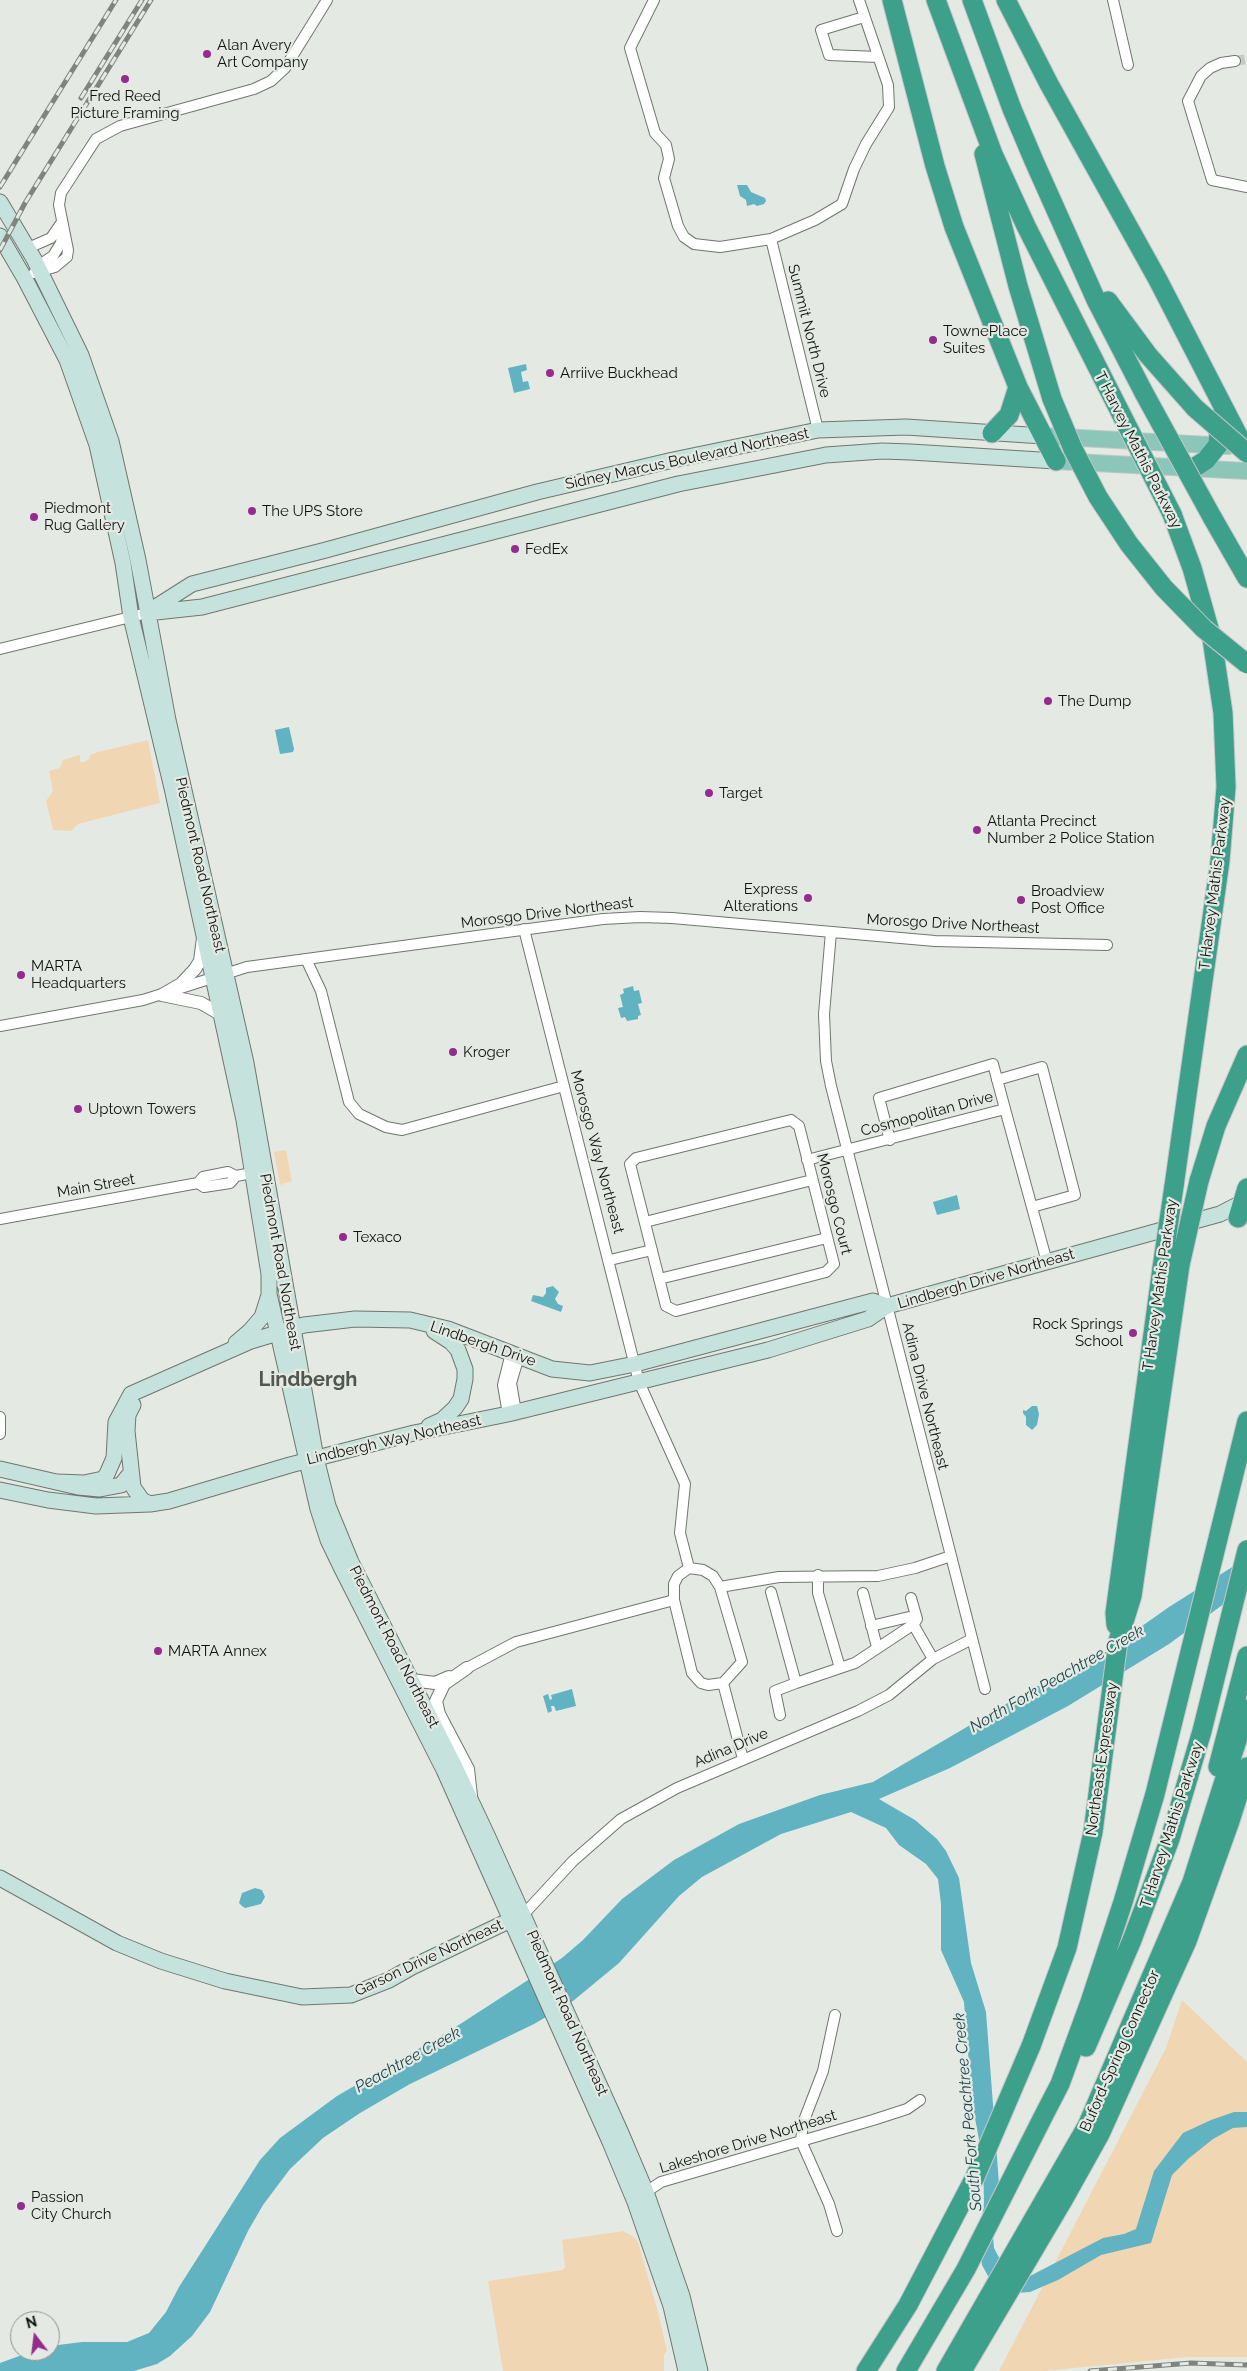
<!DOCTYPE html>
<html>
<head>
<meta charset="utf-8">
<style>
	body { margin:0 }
	#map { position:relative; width:1247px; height:2371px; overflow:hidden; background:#e4eae3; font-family:Raleway,sans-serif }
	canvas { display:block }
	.north { position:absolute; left:10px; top:2311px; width:50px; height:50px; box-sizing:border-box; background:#e4eae3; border:1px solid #90948f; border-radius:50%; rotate:345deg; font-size:14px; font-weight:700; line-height:20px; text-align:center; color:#111311 }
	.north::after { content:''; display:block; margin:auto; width:18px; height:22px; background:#952b8e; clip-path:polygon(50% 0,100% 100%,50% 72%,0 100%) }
</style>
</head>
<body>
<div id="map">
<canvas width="1247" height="2371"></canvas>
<div class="north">N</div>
</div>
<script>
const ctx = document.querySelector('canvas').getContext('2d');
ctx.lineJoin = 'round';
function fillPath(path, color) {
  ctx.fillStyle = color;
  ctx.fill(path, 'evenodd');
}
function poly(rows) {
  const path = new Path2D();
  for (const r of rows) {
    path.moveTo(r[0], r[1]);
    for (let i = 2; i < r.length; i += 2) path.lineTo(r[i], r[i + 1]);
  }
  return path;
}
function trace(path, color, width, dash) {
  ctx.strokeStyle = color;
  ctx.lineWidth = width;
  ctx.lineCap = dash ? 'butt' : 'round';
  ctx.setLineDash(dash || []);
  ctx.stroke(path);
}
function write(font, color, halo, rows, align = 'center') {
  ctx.font = font + ' Raleway,sans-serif';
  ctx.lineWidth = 4.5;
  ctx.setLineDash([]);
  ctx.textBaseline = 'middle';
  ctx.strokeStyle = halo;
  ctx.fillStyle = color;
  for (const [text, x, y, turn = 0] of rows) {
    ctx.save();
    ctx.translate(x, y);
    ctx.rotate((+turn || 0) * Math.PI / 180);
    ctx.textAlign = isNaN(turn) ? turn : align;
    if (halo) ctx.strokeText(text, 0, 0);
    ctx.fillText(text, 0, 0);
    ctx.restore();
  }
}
fillPath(poly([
	[148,740,160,803,78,824,71,831,53,830,46,801,53,791,49,771,60,768,63,760,76,756,80,755,80,762,84,762,89,759,90,755,98,752],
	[286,1150,292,1181,280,1185,274,1152],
	[1182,2000,1247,2062,1247,2357,1189,2357,1043,2371,999,2371,1166,2048],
	[623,2231,634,2237,638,2242,658,2312,667,2351,664,2355,664,2371,503,2371,488,2281,562,2270,565,2267,562,2240]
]), '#f1d6b3');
fillPath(poly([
	[737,185,747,185,751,192,765,198,766,201,764,204,757,206,754,204,747,206,746,200,740,196],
	[526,364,527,370,521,372,523,382,528,381,530,389,514,393,508,368],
	[289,727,294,749,293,752,280,754,275,730],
	[633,986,634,991,639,990,642,1003,638,1004,641,1015,638,1016,638,1019,627,1021,625,1017,621,1018,618,1008,623,1007,620,995,624,993,623,989],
	[957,1195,960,1209,937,1215,933,1202],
	[553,1286,559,1292,555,1299,558,1304,563,1306,561,1312,531,1301,533,1295,543,1297,546,1293,546,1288],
	[1032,1406,1037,1406,1039,1414,1037,1425,1032,1430,1026,1425,1026,1417,1023,1413,1023,1410,1026,1411],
	[1237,1564,1247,1587,1169,1644,1068,1706,950,1768,879,1799,915,1820,937,1839,946,1851,959,1878,971,1963,986,2012,999,2184,993,2236,994,2248,1004,2267,1024,2277,1030,2276,1103,2238,1124,2234,1136,2229,1154,2171,1183,2133,1211,2120,1234,2112,1247,2112,1247,2127,1233,2128,1213,2139,1188,2159,1172,2175,1151,2243,1101,2255,1058,2280,1030,2292,1015,2293,996,2286,988,2276,982,2265,979,2244,984,2202,983,2161,972,2102,964,2002,941,1950,941,1904,938,1879,926,1864,899,1845,886,1828,851,1812,781,1834,702,1877,679,1896,619,1963,573,2001,534,2024,410,2084,360,2113,323,2138,290,2169,263,2205,248,2231,210,2312,192,2336,170,2356,157,2364,134,2371,0,2371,0,2363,33,2351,50,2351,50,2346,82,2342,127,2342,149,2333,166,2312,179,2287,260,2160,280,2138,337,2096,451,2030,562,1958,583,1940,622,1899,674,1860,739,1824,820,1795,873,1782,1035,1687,1074,1674,1169,1607],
	[572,1689,576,1706,556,1711,554,1706,551,1706,552,1711,548,1713,543,1696,548,1694,550,1700,552,1699,551,1695],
	[255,1888,262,1890,265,1897,261,1904,245,1908,242,1906,239,1903,242,1893]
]), '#61b3c2');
trace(poly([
	[1235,61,1247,59]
]), '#c4cac4', 10, [10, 5]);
const minor = poly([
	[654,0,630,48,655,133,666,145,669,159,664,178,678,226,684,237,694,244,720,247,771,239,815,220,842,204,854,169,866,144,889,107,888,85,859,0],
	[1113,0,1128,65],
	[864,17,821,30,829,55,878,57],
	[1235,61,1221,63,1210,68,1201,76,1188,101,1212,180,1247,187],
	[771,239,818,430],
	[28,248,51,238,62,222],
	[40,270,44,262,53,256,61,243,62,232],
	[34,273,55,267,67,257,68,250,59,205,61,193,96,139,120,126,254,89,271,81,285,68,327,0],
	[0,649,147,613],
	[524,929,639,1382,685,1484,680,1533,689,1568],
	[831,932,824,1014,826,1061,831,1086,985,1689],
	[306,959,321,991,349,1102,359,1114,386,1127,402,1130,564,1086],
	[0,1026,143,1000,247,967,603,919,640,917,672,918,935,941,1107,945],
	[997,1080,1042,1067,1075,1195,1032,1207],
	[791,1120,799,1126,834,1264,826,1272,676,1311,666,1306,630,1164,636,1158,791,1120],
	[890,1140,879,1098,993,1064,1005,1109],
	[807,1160,1005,1109,1047,1262],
	[198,1183,203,1177,228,1172,236,1176],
	[0,1219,198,1183,204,1187,230,1183,236,1176,252,1173],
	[645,1222,812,1180],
	[610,1260,652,1250],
	[659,1279,827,1238],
	[516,1412,511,1383,519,1356],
	[508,1414,503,1385,511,1353],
	[0,1417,0,1434],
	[689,1568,703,1570,713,1576,720,1587,742,1662,723,1683,708,1685,701,1683,692,1673,674,1600,674,1584,678,1576,689,1568],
	[720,1587,779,1577,878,1576,915,1568,951,1556],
	[771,1592,796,1683,840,1668,818,1593,818,1575],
	[863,1593,877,1647],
	[871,1626,909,1617,933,1659],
	[467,1668,516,1642,674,1600],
	[840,1668,855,1663,914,1624,917,1619,911,1598],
	[723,1683,743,1759],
	[780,1715,775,1691,796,1683],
	[523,1915,573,1861,621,1819,677,1788,858,1711,889,1695,933,1659,972,1639],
	[835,2015,823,2071,803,2123,801,2141,829,2204,837,2231],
	[646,2192,661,2182,873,2120,907,2109,920,2100]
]);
const tertiary = poly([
	[162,995,181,984,195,969,200,961,203,938],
	[162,995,201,1003,220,1014],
	[467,1668,444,1684,436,1701,439,1714,468,1769,471,1796],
	[411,1680,435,1683,449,1677]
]);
const secondary = poly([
	[0,202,34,259,81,355,111,441,138,560,168,720,246,1063,316,1458,328,1506,351,1562,454,1765,487,1835,621,2133,646,2192,682,2296,700,2371],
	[0,236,25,279,67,360,97,445,123,563,131,617,172,788,244,1120,269,1274,269,1294,318,1509,328,1540,341,1567,444,1770,610,2142,635,2202,671,2306,686,2371],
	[151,610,192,584,326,550,537,492,673,460,818,430,906,427,1043,436],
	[147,613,202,607,678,484,826,455,882,451,911,452,1056,461],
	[236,1343,250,1331,262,1317,268,1298],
	[133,1405,128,1415,127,1431,133,1487,142,1500,150,1504],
	[429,1426,442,1420,455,1408,461,1399,465,1379,465,1369,458,1350,451,1342,434,1331],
	[0,1469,78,1487,100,1489,121,1485,130,1474],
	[57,1482,84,1483,103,1479,107,1474,114,1458,116,1422,131,1394,251,1341,304,1325,355,1319,410,1320,448,1329,552,1369,590,1373,635,1364,873,1301,887,1306],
	[0,1490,48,1500,96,1506,150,1504,169,1501,290,1465,414,1433,508,1414,768,1350,868,1319,887,1306,1220,1214,1247,1200],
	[0,1878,117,1943,161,1961,225,1981,302,1997,351,1995,389,1980,412,1967,519,1916]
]);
const primary = poly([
	[1043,436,1228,446],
	[1056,461,1247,471]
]);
const motorway = poly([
	[892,0,935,166,954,227,1018,387,1056,461],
	[936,0,993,154,1026,226,1112,396],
	[972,0,1012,109,1034,161,1097,302,1144,393],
	[1006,0,1049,84,1158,280,1244,447],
	[984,154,1018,286,1052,399],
	[1108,301,1148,355,1195,408],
	[992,433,1009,415,1018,387],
	[1192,469,1206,460,1218,445,1220,417],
	[1172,514,1192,568,1212,639,1223,713,1226,787,1220,861,1174,1186],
	[1212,517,1247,578],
	[1199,1181,1216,1126,1247,1055],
	[1238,1218,1247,1188],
	[1116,1625,1115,1613,1162,1268],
	[1218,1767,1247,1656],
	[1086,2047,1132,1940,1170,1839,1202,1731,1247,1550],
	[866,2371,908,2305,975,2177,1031,2046,1067,1948,1093,1832,1118,1641,1132,1596,1180,1265],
	[906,2371,966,2269,1045,2113,1060,2084,1090,2002,1123,1902,1155,1794,1247,1421],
	[946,2371,1087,2126,1192,1882,1247,1709],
	[962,2371,1062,2202,1100,2134,1187,1941,1230,1821,1247,1767]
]);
trace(minor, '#70766f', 12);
trace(tertiary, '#70766f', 14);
trace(secondary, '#70766f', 17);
trace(primary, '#c6c6c6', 18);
trace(motorway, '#c6c6c6', 21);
trace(minor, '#fff', 10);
trace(tertiary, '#fff', 12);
trace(secondary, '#c5e2dc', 15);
trace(primary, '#8bc6b9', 16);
trace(motorway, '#3da08a', 19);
const rail = poly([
	[81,98,142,0],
	[0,187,116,0],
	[0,250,25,203,151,0],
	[1090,2371,1191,2363,1247,2365]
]);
trace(rail, '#80847f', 5);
trace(rail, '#e4eae3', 3, [9]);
const motorwayBridge = poly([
	[1144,393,1212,517],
	[1112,396,1172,514],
	[1052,399,1073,449,1098,497,1129,544,1164,588,1204,629,1247,664],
	[1195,408,1247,453],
	[1180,1265,1199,1181],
	[1162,1268,1174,1186]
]);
trace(motorwayBridge, '#c6c6c6', 21, []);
trace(motorwayBridge, '#3da08a', 19);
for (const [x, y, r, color] of [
	[207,54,5,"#952b8e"],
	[125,79,5,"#952b8e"],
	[933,340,5,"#952b8e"],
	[550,373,5,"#952b8e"],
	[252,511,5,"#952b8e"],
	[34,517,5,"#952b8e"],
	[515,549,5,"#952b8e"],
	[1048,701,5,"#952b8e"],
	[709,793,5,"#952b8e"],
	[977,830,5,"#952b8e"],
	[808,898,5,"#952b8e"],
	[1021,900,5,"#952b8e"],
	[21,975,5,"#952b8e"],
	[453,1052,5,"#952b8e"],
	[78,1109,5,"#952b8e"],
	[343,1237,5,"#952b8e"],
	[1133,1333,5,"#952b8e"],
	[158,1651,5,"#952b8e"],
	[21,2206,5,"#952b8e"]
]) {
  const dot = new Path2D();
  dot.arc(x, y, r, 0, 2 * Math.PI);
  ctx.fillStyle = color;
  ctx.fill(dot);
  trace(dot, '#e4eae3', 2);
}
write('15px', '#111311', '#e4eae3', [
	["Alan Avery",217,45],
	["Art Company",217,62],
	["Fred Reed",125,96,"center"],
	["Picture Framing",125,113,"center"],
	["TownePlace",943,331],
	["Suites",943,348],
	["Arriive Buckhead",560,373],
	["Piedmont",44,508],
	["Rug Gallery",44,525],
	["The UPS Store",262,511],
	["FedEx",525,549],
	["The Dump",1058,701],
	["Target",719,793],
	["Atlanta Precinct",987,821],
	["Number 2 Police Station",987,838],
	["Express",798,889,"right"],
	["Alterations",798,906,"right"],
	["Broadview",1031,891],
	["Post Office",1031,908],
	["MARTA",31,966],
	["Headquarters",31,983],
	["Kroger",463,1052],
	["Uptown Towers",88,1109],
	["Texaco",353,1237],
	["Rock Springs",1123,1324,"right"],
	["School",1123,1341,"right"],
	["MARTA Annex",168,1651],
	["Passion",31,2197],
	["City Church",31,2214]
], 'left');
write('15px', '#111311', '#e4eae3', [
	["Summit North Drive",809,331,76],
	["T Harvey Mathis Parkway",1138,450,63],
	["Sidney Marcus Boulevard Northeast",687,459,-12],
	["Piedmont Road Northeast",200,865,77],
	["T Harvey Mathis Parkway",1215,884,-83],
	["Morosgo Drive Northeast",547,913,-7],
	["Morosgo Drive Northeast",953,924,3],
	["Cosmopolitan Drive",927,1114,-15],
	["Morosgo Way Northeast",597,1152,75],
	["Main Street",96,1186,-10],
	["Morosgo Court",834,1204,76],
	["Piedmont Road Northeast",280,1262,80],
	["Lindbergh Drive Northeast",986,1279,-16],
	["T Harvey Mathis Parkway",1160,1285,-82],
	["Lindbergh Drive",483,1344,19],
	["Adina Drive Northeast",925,1396,76],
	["Lindbergh Way Northeast",394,1440,-13],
	["Piedmont Road Northeast",394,1647,63],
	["Adina Drive",731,1748,-23],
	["Northeast Expressway",1102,1759,-82],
	["T Harvey Mathis Parkway",1172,1825,-72],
	["Garson Drive Northeast",429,1958,-25],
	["Piedmont Road Northeast",567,2013,66],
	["Buford-Spring Connector",1120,2051,-66],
	["Lakeshore Drive Northeast",748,2142,-17]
]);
write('italic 16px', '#1f454c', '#e4eae3', [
	["North Fork Peachtree Creek",1057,1679,-30],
	["Peachtree Creek",408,2060,-29],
	["South Fork Peachtree Creek",968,2112,-95]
]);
write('bold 20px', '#505650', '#e4eae3', [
	["Lindbergh",308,1380]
]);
</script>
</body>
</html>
